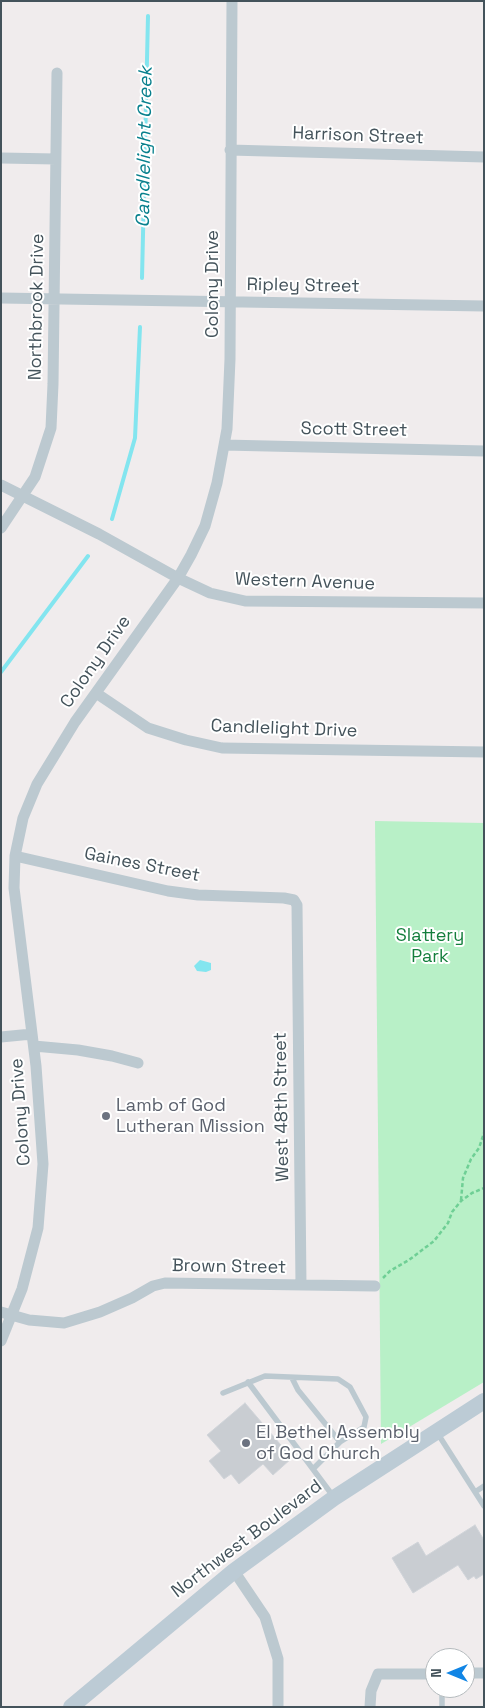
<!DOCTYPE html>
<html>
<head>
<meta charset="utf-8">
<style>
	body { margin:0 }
	#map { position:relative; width:485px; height:1708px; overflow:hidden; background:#f0eced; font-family:"Space Grotesk",sans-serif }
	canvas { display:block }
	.frame { position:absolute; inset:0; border:2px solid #44535b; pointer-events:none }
	.north { position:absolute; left:425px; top:1648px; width:50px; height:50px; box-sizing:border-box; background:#fff; border:1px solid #b4babd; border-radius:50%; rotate:270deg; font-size:14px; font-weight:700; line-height:20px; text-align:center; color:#44535b }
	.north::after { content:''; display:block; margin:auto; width:18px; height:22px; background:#1185e5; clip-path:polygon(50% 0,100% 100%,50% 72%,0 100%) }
</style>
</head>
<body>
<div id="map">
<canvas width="485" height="1708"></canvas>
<div class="frame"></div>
<div class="north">N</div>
</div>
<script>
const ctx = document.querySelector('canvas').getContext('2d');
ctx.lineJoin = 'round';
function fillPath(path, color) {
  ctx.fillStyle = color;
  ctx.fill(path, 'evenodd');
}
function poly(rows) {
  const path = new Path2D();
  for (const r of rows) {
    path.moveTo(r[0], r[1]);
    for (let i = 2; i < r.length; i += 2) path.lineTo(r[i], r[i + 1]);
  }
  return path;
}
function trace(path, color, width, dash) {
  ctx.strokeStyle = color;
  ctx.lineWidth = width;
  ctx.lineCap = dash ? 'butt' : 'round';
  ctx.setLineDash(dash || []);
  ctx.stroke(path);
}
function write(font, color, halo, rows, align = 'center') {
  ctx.font = font + ' "Space Grotesk",sans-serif';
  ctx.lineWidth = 4;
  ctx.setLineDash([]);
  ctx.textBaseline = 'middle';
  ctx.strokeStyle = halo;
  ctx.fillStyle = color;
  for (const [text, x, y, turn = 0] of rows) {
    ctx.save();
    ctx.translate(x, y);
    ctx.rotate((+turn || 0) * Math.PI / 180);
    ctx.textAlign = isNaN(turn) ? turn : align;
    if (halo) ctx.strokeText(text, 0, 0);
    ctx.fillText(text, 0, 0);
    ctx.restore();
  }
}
fillPath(poly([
	[375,821,484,823,484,1382,381,1444]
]), '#b8f0c7');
fillPath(poly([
	[200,960,211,963,211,970,206,972,197,971,194,966]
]), '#83e5ef');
trace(poly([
	[142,278,148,16],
	[112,519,135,438,140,327],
	[1,672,88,556]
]), '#83e5ef', 4);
const building = poly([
	[245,1403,292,1458,273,1475,263,1464,239,1484,231,1474,224,1479,209,1461,221,1451,207,1435,245,1403],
	[475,1525,484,1540,484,1574,476,1579,474,1576,468,1580,458,1565,413,1593,392,1558,418,1542,426,1556,475,1525]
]);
fillPath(building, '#c9cdd2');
trace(building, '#d0d4d9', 1);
trace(poly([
	[461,1200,463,1178,471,1159,479,1148,484,1133],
	[383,1278,390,1271,409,1260,434,1241,448,1223,452,1212,461,1201,472,1193,484,1188]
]), '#6fcf95', 2.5, [4, 2.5]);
trace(poly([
	[292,1378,298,1390,340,1442],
	[248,1382,333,1496],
	[223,1393,265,1376,338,1379,350,1387,366,1417,364,1427,340,1442,313,1469],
	[438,1434,475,1492],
	[484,1486,475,1492,484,1506],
	[442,1707,442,1688]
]), '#bcc9d0', 5.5);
trace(poly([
	[230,150,484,157],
	[1,158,56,159],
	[1,298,484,306],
	[224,445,484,451],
	[1,485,99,534,178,578,210,593,245,601,484,603],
	[1,528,35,477,51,428,53,384,57,73],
	[96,693,148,728,186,740,222,748,484,752],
	[15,856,168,891,198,895,284,898,294,900,297,905,301,1285],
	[1,1037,32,1034],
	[34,1046,78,1050,112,1056,138,1063],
	[1,1312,29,1320,64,1323,100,1312,132,1298,153,1286,165,1283,375,1286],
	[1,1341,22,1289,38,1228,43,1164,36,1066,14,888,15,856,23,818,37,784,75,722,178,578,191,555,205,526,217,483,227,429,230,359,232,1],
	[234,1571,265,1617,278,1659,278,1707],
	[465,1673,484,1673],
	[370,1707,371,1691,378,1674,435,1674]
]), '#bcc9d0', 11);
trace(poly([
	[71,1707,234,1571,334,1498,484,1401]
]), '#bccbd5', 16);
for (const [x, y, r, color] of [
	[106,1116,5,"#6b7280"],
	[246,1443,5,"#6b7280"]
]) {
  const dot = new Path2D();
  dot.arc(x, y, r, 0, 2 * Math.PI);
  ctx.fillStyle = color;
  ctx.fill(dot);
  trace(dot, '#fff', 2);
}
write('18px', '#44535b', '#fff', [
	["Harrison Street",358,136,2],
	["Colony Drive",213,284,-90],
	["Ripley Street",303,286,1],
	["Northbrook Drive",37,307,-89],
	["Scott Street",354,430,1],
	["Western Avenue",305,582,2],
	["Colony Drive",96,662,-55],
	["Candlelight Drive",284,729,2],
	["Gaines Street",142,865,11],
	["West 48th Street",282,1107,-91],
	["Colony Drive",21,1112,-94],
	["Brown Street",229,1267,1],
	["Northwest Boulevard",247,1539,-37]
]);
write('18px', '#137e3c', '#fff', [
	["Slattery",430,936],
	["Park",430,957]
]);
write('18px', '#5b616d', '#fff', [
	["Lamb of God",116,1106],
	["Lutheran Mission",116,1127],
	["El Bethel Assembly",256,1433],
	["of God Church",256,1454]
], 'left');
write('italic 19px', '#08808d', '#fff', [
	["Candlelight Creek",145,147,-89]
]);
</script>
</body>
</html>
